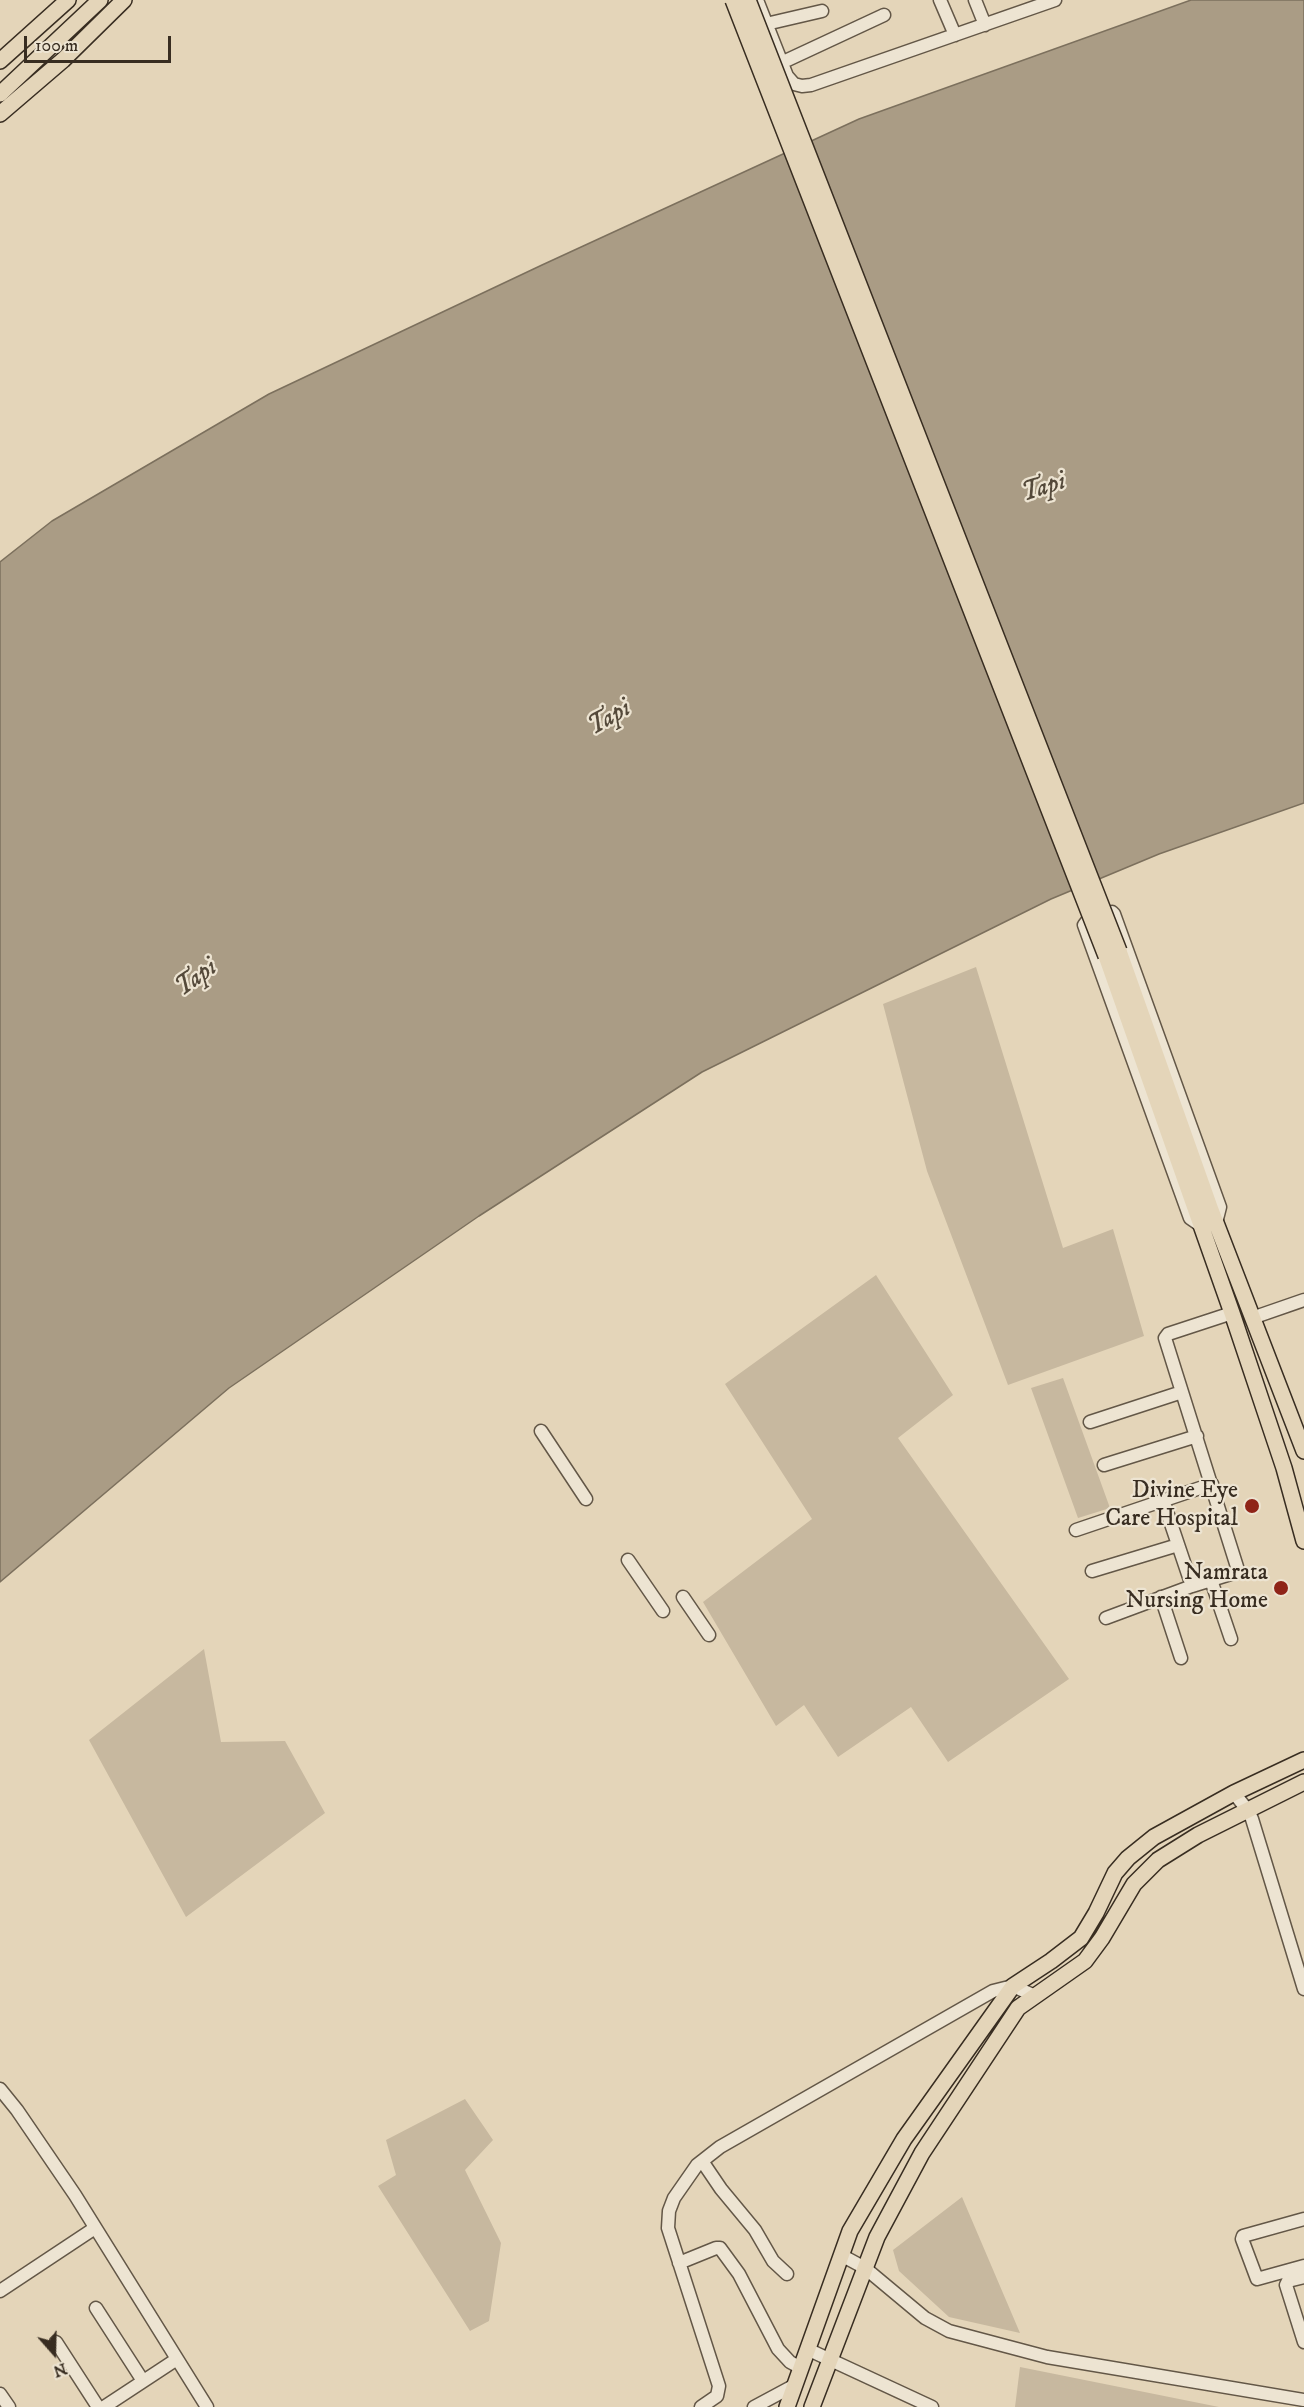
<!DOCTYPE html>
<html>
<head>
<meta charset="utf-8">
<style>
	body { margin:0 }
	#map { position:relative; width:1304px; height:2407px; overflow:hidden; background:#e4d5b9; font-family:"IM FELL DW Pica",serif }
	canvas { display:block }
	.north { position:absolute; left:24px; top:2323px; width:60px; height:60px; -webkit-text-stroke:4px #ede4d2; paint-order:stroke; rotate:160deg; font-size:16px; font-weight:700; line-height:24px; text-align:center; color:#382d21 }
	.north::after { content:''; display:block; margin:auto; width:21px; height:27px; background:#382d21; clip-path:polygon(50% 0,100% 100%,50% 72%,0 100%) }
	.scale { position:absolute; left:24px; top:36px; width:147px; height:27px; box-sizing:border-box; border:3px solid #382d21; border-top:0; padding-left:8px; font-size:18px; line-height:21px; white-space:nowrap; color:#382d21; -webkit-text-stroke:4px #ede4d2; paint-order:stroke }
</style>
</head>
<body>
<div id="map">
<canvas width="1304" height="2407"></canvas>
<div class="north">N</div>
<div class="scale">100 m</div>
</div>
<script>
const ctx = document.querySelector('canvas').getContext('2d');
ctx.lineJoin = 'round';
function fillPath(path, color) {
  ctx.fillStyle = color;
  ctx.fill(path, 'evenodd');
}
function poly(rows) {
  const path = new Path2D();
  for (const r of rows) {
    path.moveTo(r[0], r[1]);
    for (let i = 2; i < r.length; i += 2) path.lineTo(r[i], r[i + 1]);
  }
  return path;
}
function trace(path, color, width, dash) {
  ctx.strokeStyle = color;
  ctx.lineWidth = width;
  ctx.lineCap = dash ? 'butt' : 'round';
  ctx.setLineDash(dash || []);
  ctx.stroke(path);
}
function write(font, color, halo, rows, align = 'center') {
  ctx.font = font + ' "IM FELL DW Pica",serif';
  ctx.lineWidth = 4.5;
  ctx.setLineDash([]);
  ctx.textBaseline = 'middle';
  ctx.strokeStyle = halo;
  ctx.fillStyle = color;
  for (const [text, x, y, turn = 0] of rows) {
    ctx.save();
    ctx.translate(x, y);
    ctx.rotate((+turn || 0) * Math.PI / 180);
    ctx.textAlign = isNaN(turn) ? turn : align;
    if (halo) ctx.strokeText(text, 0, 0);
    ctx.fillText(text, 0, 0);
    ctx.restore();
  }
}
fillPath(poly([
	[976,967,1063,1248,1113,1229,1144,1336,1008,1385,927,1171,883,1004],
	[876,1275,953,1395,898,1438,1069,1679,948,1762,911,1707,838,1757,804,1705,776,1726,703,1602,812,1519,725,1384],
	[1063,1378,1110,1508,1078,1518,1031,1388],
	[204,1649,221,1742,285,1741,325,1813,186,1917,89,1740],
	[465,2099,493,2140,465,2170,501,2243,489,2321,470,2331,378,2186,396,2175,386,2140],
	[962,2197,1020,2333,949,2317,899,2271,893,2250],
	[1020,2367,1219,2407,1015,2407]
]), '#c7b89f');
const water = poly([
	[1191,0,1304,0,1304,803,1159,854,1051,899,702,1072,479,1216,229,1388,0,1582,0,562,52,521,269,394,542,265,859,119,1191,0]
]);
fillPath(water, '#aa9c85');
trace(water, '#7c705d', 1.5);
const minor = poly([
	[757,0,787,76,794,84,802,86,811,85,1055,0],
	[940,0,955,35],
	[975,0,985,25],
	[766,24,822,11],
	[781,63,884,15],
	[1203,1227,1190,1218,1084,925,1087,921,1112,912,1114,914,1220,1207,1216,1223],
	[1252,1318,1304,1300],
	[1090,1422,1182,1392],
	[541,1431,586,1499],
	[1104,1465,1197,1436],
	[1163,1500,1192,1586],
	[1076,1530,1212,1484],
	[628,1560,663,1611],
	[1092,1571,1178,1545],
	[1211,1580,1231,1639],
	[683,1597,709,1635],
	[1161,1597,1181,1658],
	[1106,1618,1192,1586,1237,1572,1238,1570,1165,1338,1168,1334,1232,1313],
	[1234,1793,1249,1812,1252,1819,1304,1989],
	[0,2089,17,2110,75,2195,207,2407],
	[702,2161,721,2189,755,2230,773,2261,787,2274],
	[1304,2219,1243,2236,1242,2239,1257,2279,1304,2266],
	[841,2255,865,2268,925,2318,949,2331,1047,2357,1304,2400],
	[679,2263,716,2248,720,2248,739,2274,778,2349,790,2362,801,2368],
	[1304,2277,1288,2281,1286,2285,1304,2342],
	[0,2291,95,2228],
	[96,2308,143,2381],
	[56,2342,98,2407],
	[807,2349,932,2407],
	[0,2394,9,2407],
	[104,2407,177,2359],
	[701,2407,717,2396,719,2386,668,2228,669,2211,674,2198,697,2165,720,2147,993,1991,1013,1986,1035,1996],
	[754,2407,795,2385]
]);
const major = poly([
	[0,61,68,0],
	[0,94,100,0],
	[0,114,63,60,124,0],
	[1119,951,1211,1210,1304,1451],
	[1106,956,1232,1313,1284,1468,1304,1541],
	[787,2407,850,2231,904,2139,1013,1986,1051,1961,1081,1938,1096,1913,1115,1873,1128,1858,1154,1837,1234,1793,1304,1760],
	[812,2407,877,2237,922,2153,1018,2008,1085,1961,1102,1938,1134,1884,1158,1860,1198,1835,1304,1782]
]);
trace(minor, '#635747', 15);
trace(major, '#382d21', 18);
trace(minor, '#ede4d2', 12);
trace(major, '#e4d5b9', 15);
const majorBridge = poly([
	[733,0,1106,956],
	[748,0,1119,951]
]);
trace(majorBridge, '#382d21', 18, []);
trace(majorBridge, '#e4d5b9', 15);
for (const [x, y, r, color] of [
	[1252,1506,8,"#8f2418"],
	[1281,1588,8,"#8f2418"]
]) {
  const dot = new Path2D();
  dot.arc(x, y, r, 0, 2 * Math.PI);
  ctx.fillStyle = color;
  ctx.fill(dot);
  trace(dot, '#ede4d2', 2);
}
write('24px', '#382d21', '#ede4d2', [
	["Divine Eye",1238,1492],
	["Care Hospital",1238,1520],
	["Namrata",1268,1574],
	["Nursing Home",1268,1602]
], 'right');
write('italic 26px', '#54493a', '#ede4d2', [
	["Tapi",1044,489,-18],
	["Tapi",610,719,-30],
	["Tapi",197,979,-36]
]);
</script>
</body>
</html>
